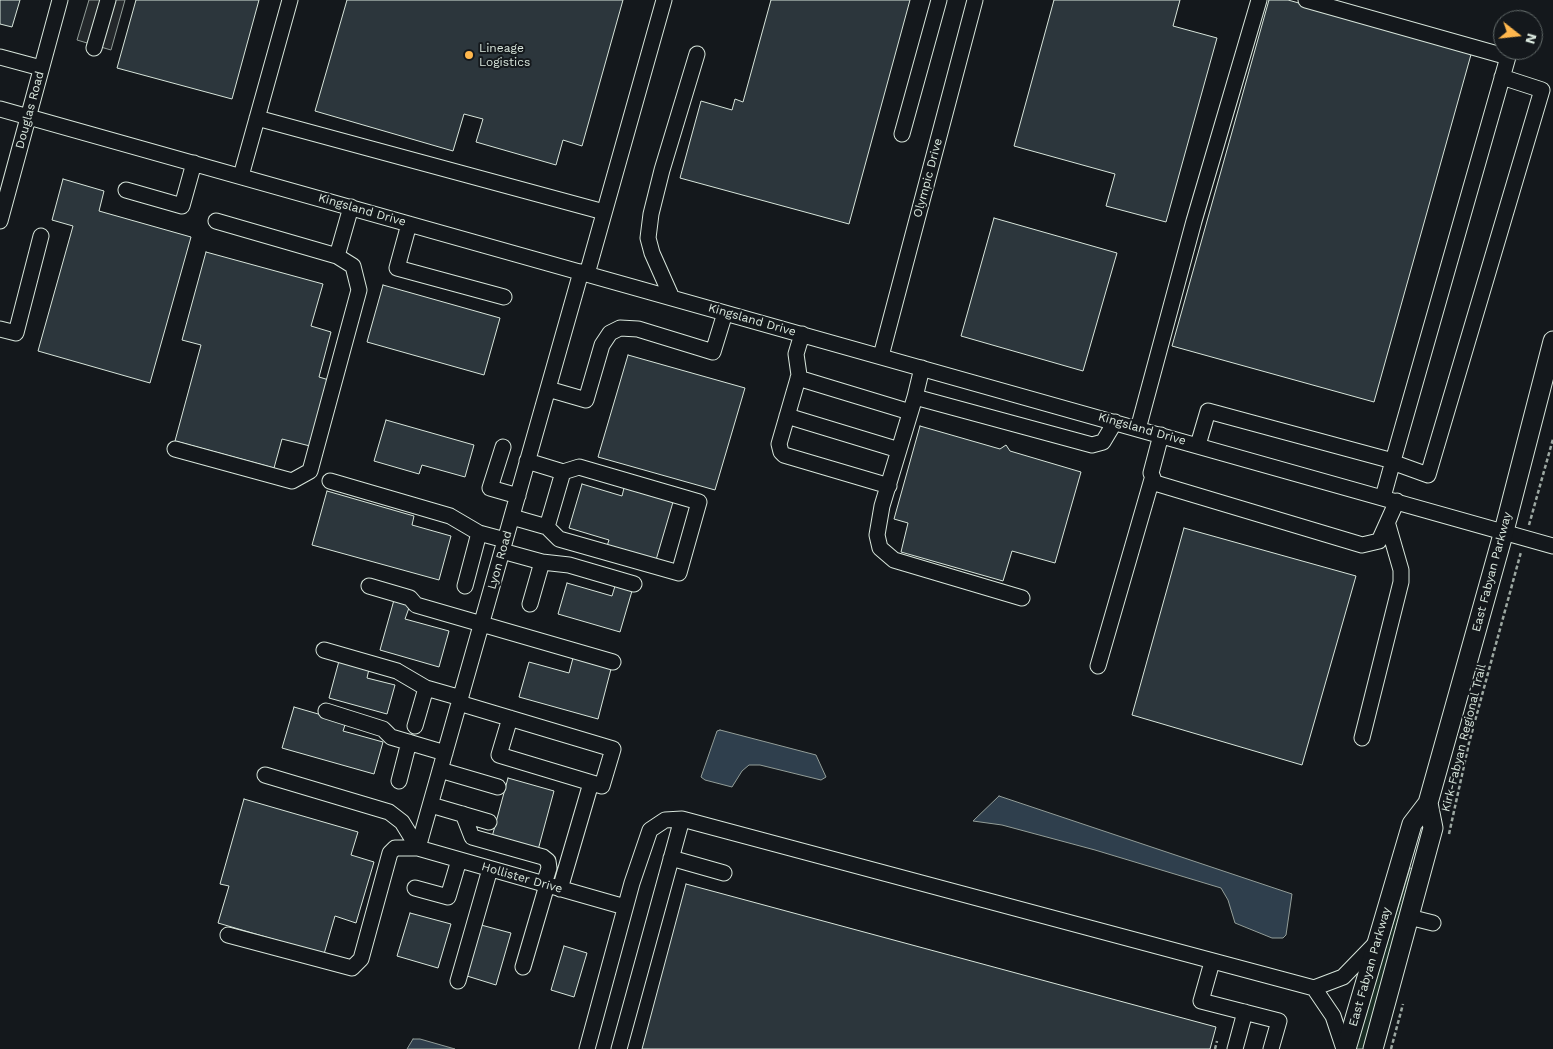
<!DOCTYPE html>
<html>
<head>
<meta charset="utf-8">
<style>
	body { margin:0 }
	#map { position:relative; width:1553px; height:1049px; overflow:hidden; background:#14181c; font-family:"Work Sans",sans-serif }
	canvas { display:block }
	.north { position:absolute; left:1493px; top:10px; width:50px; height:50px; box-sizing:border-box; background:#14181c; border:1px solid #626a69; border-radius:50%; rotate:106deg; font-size:14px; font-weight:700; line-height:20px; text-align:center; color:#d8e6dc }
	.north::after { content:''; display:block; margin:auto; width:18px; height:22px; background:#ffb74d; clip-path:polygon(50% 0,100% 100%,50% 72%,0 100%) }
</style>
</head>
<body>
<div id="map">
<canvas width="1553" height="1049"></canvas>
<div class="north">N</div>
</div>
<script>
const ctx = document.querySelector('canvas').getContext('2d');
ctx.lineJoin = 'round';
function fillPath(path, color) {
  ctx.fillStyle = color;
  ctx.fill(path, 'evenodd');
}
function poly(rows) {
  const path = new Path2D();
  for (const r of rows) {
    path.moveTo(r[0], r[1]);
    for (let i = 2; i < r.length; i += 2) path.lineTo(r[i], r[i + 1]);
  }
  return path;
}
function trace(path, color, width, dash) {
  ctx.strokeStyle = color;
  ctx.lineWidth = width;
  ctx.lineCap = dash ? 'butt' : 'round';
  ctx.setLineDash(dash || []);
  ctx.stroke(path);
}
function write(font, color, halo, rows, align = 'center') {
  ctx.font = font + ' "Work Sans",sans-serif';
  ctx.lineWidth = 4;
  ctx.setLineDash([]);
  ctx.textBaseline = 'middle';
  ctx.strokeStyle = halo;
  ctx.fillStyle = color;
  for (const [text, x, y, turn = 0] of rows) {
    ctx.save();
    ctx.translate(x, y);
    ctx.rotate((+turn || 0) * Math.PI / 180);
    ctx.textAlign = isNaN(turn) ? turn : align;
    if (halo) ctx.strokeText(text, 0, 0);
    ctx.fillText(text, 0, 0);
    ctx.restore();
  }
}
const green = poly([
	[1410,868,1413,869,1364,1049,1355,1049,1410,868]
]);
fillPath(green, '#1a2d24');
trace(green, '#939e99', 1);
const parking = poly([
	[89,0,125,0,111,50,77,40,89,0]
]);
fillPath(parking, '#24282b');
trace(parking, '#939e99', 1);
const water = poly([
	[720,730,816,755,826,777,821,780,760,765,749,765,742,771,732,787,705,780,701,777,717,731,720,730],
	[999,796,1292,894,1286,935,1283,938,1272,938,1235,923,1228,900,1221,888,1095,850,1002,825,973,821,999,796],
	[413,1039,420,1039,455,1049,407,1049,413,1039]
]);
fillPath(water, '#2f3f4d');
trace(water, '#939e99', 1);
const building = poly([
	[0,0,20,0,12,27,0,24,0,0],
	[136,0,259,0,232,99,117,68,136,0],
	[347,0,623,0,582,146,563,140,556,165,476,142,483,119,464,114,453,151,315,111,347,0],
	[771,0,910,0,849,224,680,178,701,101,732,110,735,99,743,102,771,0],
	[1054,0,1180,0,1173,26,1217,38,1166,222,1106,206,1115,174,1014,146,1054,0],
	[1269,0,1288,0,1472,51,1374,402,1172,346,1269,0],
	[63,179,104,191,99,211,191,237,150,383,38,351,73,226,52,220,63,179],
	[994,218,1117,253,1083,371,961,336,994,218],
	[206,252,323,284,311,326,331,332,319,377,329,380,310,446,282,439,274,468,175,441,201,345,182,340,206,252],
	[383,285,500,318,484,375,367,342,383,285],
	[628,355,745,388,715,490,598,457,628,355],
	[386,420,474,445,465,477,422,465,419,474,374,461,386,420],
	[920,426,1000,449,1006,445,1010,451,1081,472,1055,563,1012,551,1003,581,901,552,908,523,894,519,920,426],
	[582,484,622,496,624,488,673,502,656,560,607,546,609,540,569,528,582,484],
	[327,491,414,516,412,525,451,536,439,580,312,545,327,491],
	[1184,528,1356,576,1302,765,1132,715,1184,528],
	[567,583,612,596,615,586,632,591,620,632,558,614,567,583],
	[394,600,410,605,405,619,449,631,439,667,380,650,394,600],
	[573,658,611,669,598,719,519,697,529,662,569,673,573,658],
	[339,661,369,669,367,678,395,685,387,714,329,698,339,661],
	[294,707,346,722,343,731,383,742,374,774,282,748,294,707],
	[508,778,554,791,538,850,492,837,508,778],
	[244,799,358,832,351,855,374,862,356,923,335,916,324,954,218,923,229,886,220,884,244,799],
	[686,884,1216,1027,1210,1049,642,1049,686,884],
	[410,913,451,924,438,968,397,956,410,913],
	[481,925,511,933,496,985,467,976,481,925],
	[564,946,587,953,574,997,551,990,564,946]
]);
fillPath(building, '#2c363c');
trace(building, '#d8e6dc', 1);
const minor = poly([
	[1306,0,1508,57,1393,461],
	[94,48,108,0],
	[0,57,41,68],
	[0,109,1553,546],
	[257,118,604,212],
	[902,134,939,0],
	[241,176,290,0],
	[126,190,182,206,194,163],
	[0,221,60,0],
	[216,221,337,256,351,207],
	[409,224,397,268,504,297],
	[587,274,664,0],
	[672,298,652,253,648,238,651,214,662,170,697,54],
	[0,329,16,333,41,236],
	[802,334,796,354,799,375,779,444,781,452,784,455,889,486],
	[881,356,975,0],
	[798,378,910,412],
	[548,389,586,400,602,345,610,333,620,328,638,329,713,352,725,313],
	[915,397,922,368],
	[787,416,899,450],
	[1138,429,1194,221,1259,0],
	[1161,435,1151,473,1155,483,1362,545,1379,541,1397,501],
	[1198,445,1208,411,1393,461,1383,497],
	[503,447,490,488,518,496],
	[175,449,292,481,310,471,359,290,353,266,337,256],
	[1392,462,1428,475,1542,90,1502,77],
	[330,481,450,516,479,533],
	[512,517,547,527,563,472,527,461],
	[547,527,559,539,679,573,699,502,579,467,563,472],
	[502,551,542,562,530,604],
	[542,562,569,565,634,584],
	[369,586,410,598,416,605,613,662],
	[465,586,479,533,505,540],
	[1022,598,894,560,880,548,877,535,882,506,915,397,1092,445,1103,442,1115,422],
	[324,650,397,671,426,688,461,698],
	[1098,666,1152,479],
	[459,703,613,749,602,786,499,755,510,718],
	[326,711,383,729,391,737,445,753],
	[415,726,426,688],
	[1362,738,1401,582,1401,570,1388,525],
	[440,770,498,787],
	[265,775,389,812,402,822,418,848],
	[399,781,409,742],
	[431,805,489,822],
	[463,814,472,837,543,857,548,861,549,868,544,884],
	[418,848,581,272],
	[671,858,724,873],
	[415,888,448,897,459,860],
	[560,889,591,783],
	[1409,917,1433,923],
	[228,935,352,968,361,959,390,853,395,848,418,848,625,907],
	[1212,962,1201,1001,1279,1021,1271,1049],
	[523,967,547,885],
	[458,981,490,869],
	[1314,988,1343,977,1376,943],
	[587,1049,632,883,650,830,665,820,682,819,1314,988,1333,1016,1344,1049],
	[619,1049,682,819],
	[1235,1049,1245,1012]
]);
const major = poly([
	[1346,1049,1412,824,1428,803,1504,531,1553,341],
	[1373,1049,1433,828,1428,803]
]);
trace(minor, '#d8e6dc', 17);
trace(major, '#d8e6dc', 21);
trace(poly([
	[1529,525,1553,439],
	[1449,834,1469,743,1521,552],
	[1215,1049,1217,1041],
	[1391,1049,1403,1004]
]), '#9da8a2', 2.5, [4, 2.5]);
trace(minor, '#14181c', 15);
trace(major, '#14181c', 19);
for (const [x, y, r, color] of [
	[469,55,5,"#ffb74d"]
]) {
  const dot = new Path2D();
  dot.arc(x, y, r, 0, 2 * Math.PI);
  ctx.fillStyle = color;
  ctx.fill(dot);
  trace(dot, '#14181c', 2);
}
write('12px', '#d8e6dc', '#14181c', [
	["Lineage",479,48],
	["Logistics",479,62]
], 'left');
write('12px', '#d8e6dc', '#14181c', [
	["Douglas Road",30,110,-75],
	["Olympic Drive",928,178,-75],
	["Kingsland Drive",362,210,16],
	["Kingsland Drive",752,320,16],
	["Kingsland Drive",1142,429,16],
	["Lyon Road",500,560,-74],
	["East Fabyan Parkway",1492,572,-75],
	["Kirk-Fabyan Regional Trail",1464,738,-76],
	["Hollister Drive",522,878,16],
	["East Fabyan Parkway",1370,967,-74]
]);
</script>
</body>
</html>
